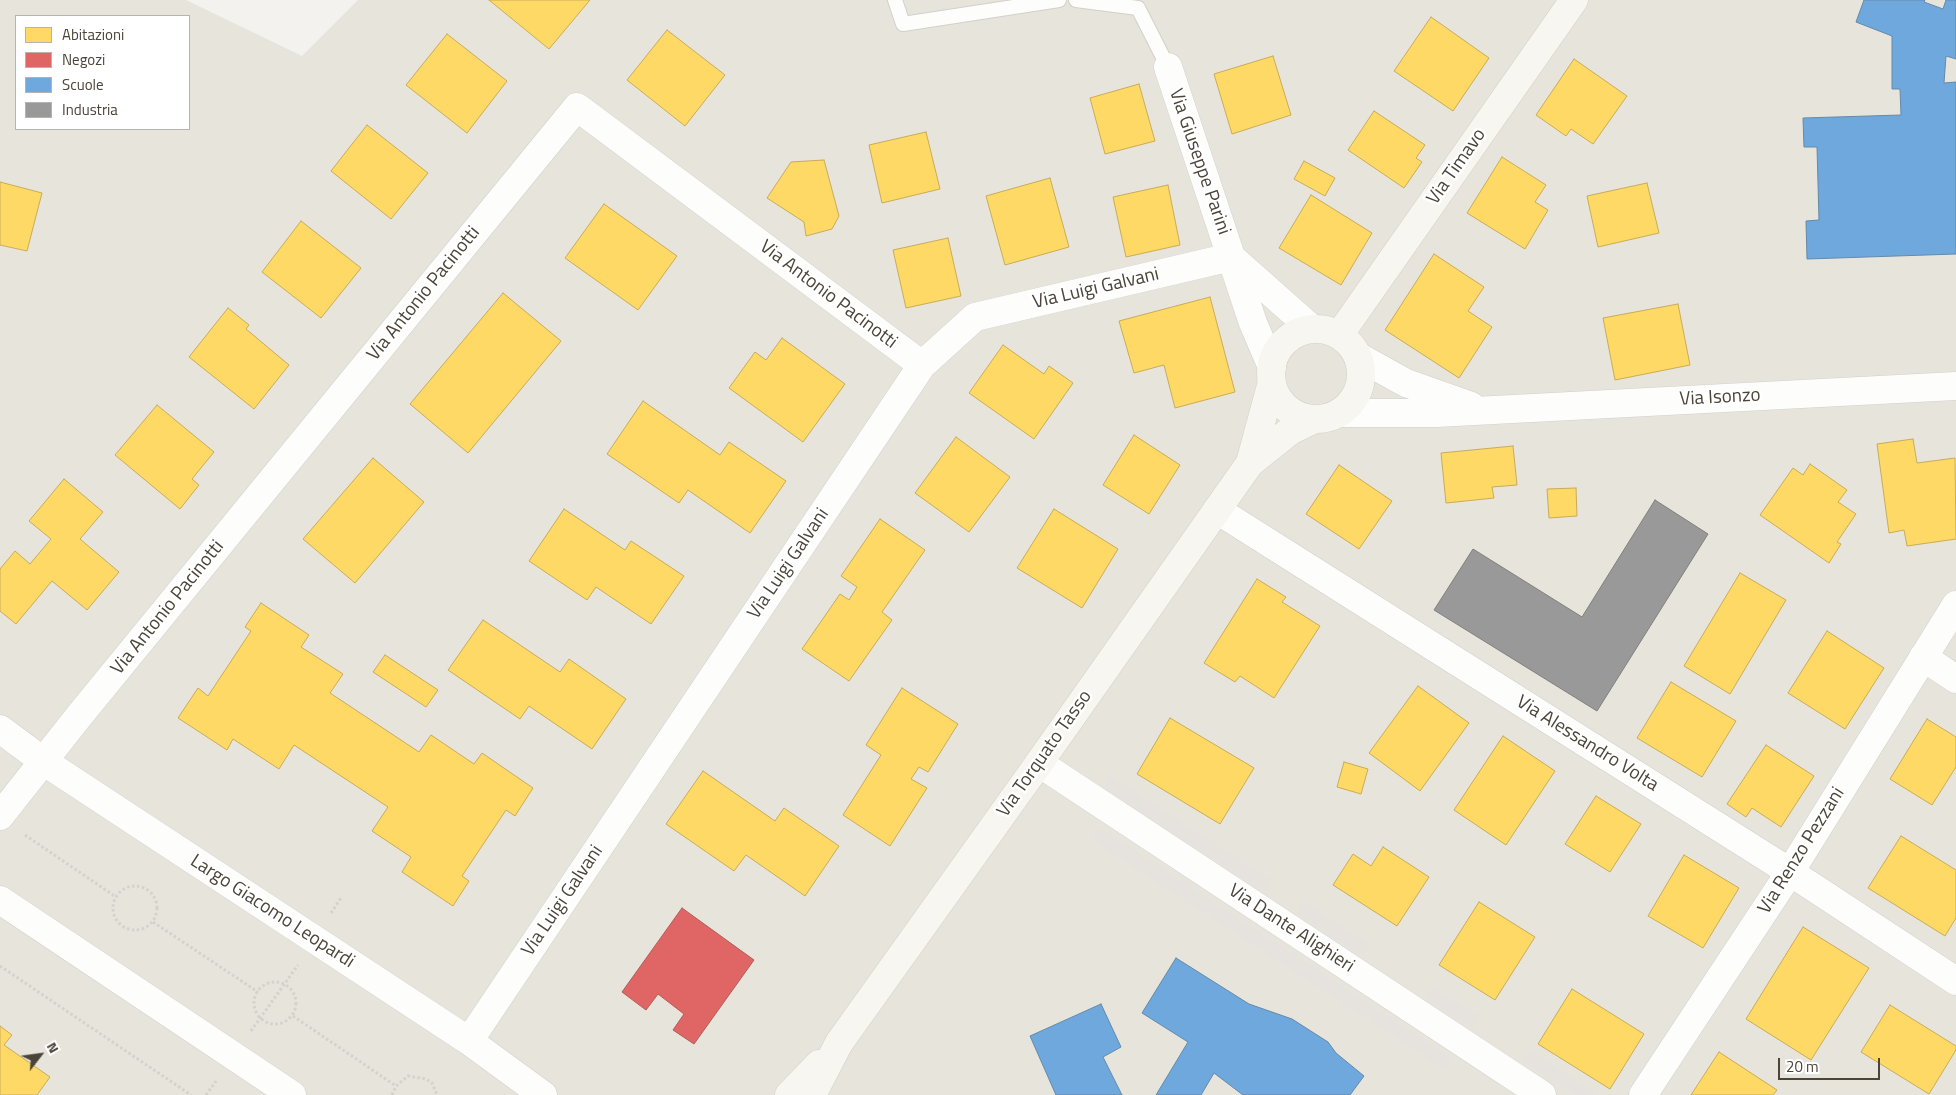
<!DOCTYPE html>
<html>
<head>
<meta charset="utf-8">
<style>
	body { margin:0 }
	#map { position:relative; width:1956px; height:1095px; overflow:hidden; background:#f4f2ee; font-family:"Titillium Web",sans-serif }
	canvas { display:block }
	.legend { position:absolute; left:15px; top:15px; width:175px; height:115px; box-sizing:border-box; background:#fff; border:1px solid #b7b4b0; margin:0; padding:6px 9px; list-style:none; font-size:15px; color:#4b4439 }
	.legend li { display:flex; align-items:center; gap:10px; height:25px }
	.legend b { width:25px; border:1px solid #b7b4b0 }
	.north { position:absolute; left:15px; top:1030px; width:50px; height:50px; -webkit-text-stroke:4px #fff; paint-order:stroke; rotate:60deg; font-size:14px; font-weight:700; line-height:20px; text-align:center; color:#4b4439 }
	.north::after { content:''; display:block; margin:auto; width:18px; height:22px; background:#4b4439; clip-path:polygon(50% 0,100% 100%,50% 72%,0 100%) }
	.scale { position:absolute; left:1778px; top:1058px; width:102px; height:22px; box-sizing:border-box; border:2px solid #4b4439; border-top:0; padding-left:6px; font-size:15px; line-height:18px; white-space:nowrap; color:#4b4439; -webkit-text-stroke:4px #fff; paint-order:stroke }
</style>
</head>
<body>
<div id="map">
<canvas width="1956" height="1095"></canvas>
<ul class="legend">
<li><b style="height:14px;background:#ffd966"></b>Abitazioni</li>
<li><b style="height:14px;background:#e06666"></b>Negozi</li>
<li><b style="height:14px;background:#6fa8dc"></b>Scuole</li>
<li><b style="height:14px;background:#999"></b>Industria</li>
</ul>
<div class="north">N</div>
<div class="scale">20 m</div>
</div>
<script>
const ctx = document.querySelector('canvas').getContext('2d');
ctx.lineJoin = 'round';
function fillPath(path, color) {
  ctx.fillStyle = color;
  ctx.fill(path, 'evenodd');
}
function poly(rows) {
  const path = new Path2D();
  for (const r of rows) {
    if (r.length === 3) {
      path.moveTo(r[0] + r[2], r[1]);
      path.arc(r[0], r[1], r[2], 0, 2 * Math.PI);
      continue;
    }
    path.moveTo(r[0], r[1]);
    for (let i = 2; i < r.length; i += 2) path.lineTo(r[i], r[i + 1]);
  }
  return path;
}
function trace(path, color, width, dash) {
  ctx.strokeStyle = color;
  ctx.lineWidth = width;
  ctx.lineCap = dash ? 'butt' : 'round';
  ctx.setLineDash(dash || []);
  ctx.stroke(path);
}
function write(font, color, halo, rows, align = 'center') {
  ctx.font = font + ' "Titillium Web",sans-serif';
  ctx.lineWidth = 5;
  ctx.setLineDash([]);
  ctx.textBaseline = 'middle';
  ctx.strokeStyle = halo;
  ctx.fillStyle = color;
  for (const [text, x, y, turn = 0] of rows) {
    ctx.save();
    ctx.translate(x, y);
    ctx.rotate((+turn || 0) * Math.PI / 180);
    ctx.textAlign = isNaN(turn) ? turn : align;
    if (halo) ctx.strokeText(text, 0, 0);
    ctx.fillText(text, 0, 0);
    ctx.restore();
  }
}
fillPath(poly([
	[0,0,186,0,302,56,358,0,1956,0,1956,1095,0,1095],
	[16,16,189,16,189,129,16,129]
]), '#e7e4dc');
fillPath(poly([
	[1111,776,1271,880,1264,892,1104,787],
	[1100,828,1451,1058,1444,1069,1092,840],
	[1304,902,1370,945,1363,956,1297,913],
	[1433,987,1480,1017,1473,1028,1426,998],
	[1529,1050,1596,1094,1595,1095,1575,1095,1522,1061]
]), '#e6e3df');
const homes = poly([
	[489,0,590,0,549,49,489,0],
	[1431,17,1489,58,1453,111,1394,71,1431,17],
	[667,30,725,75,685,126,627,80,667,30],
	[447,34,507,81,467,133,406,85,447,34],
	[1273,56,1291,115,1232,134,1214,74,1273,56],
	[1574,59,1627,96,1593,144,1571,129,1566,136,1536,115,1574,59],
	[1139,84,1155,141,1105,154,1090,98,1139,84],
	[1374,111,1425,145,1416,158,1422,162,1404,188,1348,150,1374,111],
	[367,125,428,173,391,219,331,171,367,125],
	[926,132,940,189,882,203,869,145,926,132],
	[1502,157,1546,185,1535,202,1548,210,1525,249,1467,213,1502,157],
	[824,160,839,216,832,229,806,236,804,222,767,198,791,162,824,160],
	[1304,161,1335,178,1325,196,1294,179,1304,161],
	[1050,178,1069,247,1005,265,986,196,1050,178],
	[0,182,42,193,27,251,0,245,0,182],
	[1647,183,1659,233,1598,247,1587,196,1647,183],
	[1168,185,1180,245,1126,257,1113,197,1168,185],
	[1311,195,1372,233,1341,285,1279,248,1311,195],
	[604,204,677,256,638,310,565,258,604,204],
	[301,221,361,268,321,318,262,272,301,221],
	[948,238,961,296,906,308,893,250,948,238],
	[1434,254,1484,287,1468,311,1492,327,1459,378,1385,330,1434,254],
	[503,293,561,341,468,453,410,404,503,293],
	[1210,297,1235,392,1175,408,1164,365,1134,373,1119,321,1210,297],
	[1678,304,1690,365,1615,380,1603,318,1678,304],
	[228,308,249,325,246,329,289,365,254,409,189,357,228,308],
	[782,338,845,384,803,442,729,388,755,352,766,360,782,338],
	[1003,345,1044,374,1049,366,1073,383,1034,439,969,393,1003,345],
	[643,401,720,455,729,442,786,481,750,533,688,490,679,503,607,454,643,401],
	[157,405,214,452,192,479,199,485,180,509,115,455,157,405],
	[1134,435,1180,465,1149,514,1103,485,1134,435],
	[956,437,1010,477,969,532,915,493,956,437],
	[1913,439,1917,463,1955,458,1956,539,1907,546,1904,530,1889,533,1877,444,1913,439],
	[1513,446,1517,485,1492,487,1494,498,1446,503,1441,453,1513,446],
	[373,458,424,502,355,583,303,539,373,458],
	[1810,464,1847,490,1838,502,1856,514,1837,542,1841,544,1829,563,1760,515,1793,468,1803,475,1810,464],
	[1339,465,1392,501,1359,549,1306,514,1339,465],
	[64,479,103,512,80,539,119,572,87,610,52,581,16,624,0,611,0,569,15,551,30,564,51,539,29,521,64,479],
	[1576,488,1577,516,1549,518,1547,489,1576,488],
	[564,509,625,550,631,541,684,576,651,624,596,587,587,600,529,561,564,509],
	[1054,509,1118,549,1082,608,1017,568,1054,509],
	[880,519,925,550,882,612,892,620,849,681,802,649,840,594,849,600,857,587,841,576,880,519],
	[1740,573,1786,600,1730,694,1684,666,1740,573],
	[1257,579,1286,597,1282,602,1320,626,1274,698,1240,676,1235,682,1204,663,1257,579],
	[261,603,309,635,301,647,343,674,330,693,419,752,431,735,474,764,482,753,533,788,515,816,506,810,462,876,469,881,453,906,402,872,411,857,372,831,388,807,294,745,279,769,233,739,227,750,178,718,198,688,208,696,251,631,245,627,261,603],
	[483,620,560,672,569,659,626,699,592,749,529,706,520,719,448,670,483,620],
	[1827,631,1884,668,1845,729,1788,693,1827,631],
	[385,655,438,690,426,707,373,672,385,655],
	[1671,682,1736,721,1702,777,1637,738,1671,682],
	[1418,686,1469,723,1420,791,1369,753,1418,686],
	[902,688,958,724,928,772,919,767,911,779,927,788,890,846,843,815,881,755,866,745,902,688],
	[1170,718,1254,768,1220,824,1137,774,1170,718],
	[1927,719,1956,737,1956,767,1932,805,1890,779,1927,719],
	[1503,736,1555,771,1506,845,1454,810,1503,736],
	[1766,745,1814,776,1781,827,1752,808,1746,817,1727,804,1766,745],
	[1344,762,1368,769,1361,794,1337,787,1344,762],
	[703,771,775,821,784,808,839,846,805,896,746,855,734,871,666,824,703,771],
	[1596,796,1641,824,1610,872,1565,844,1596,796],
	[1901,836,1956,870,1956,918,1945,936,1868,888,1901,836],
	[1383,847,1429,877,1397,926,1333,885,1353,854,1371,866,1383,847],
	[1684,855,1739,888,1703,948,1648,916,1684,855],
	[1479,902,1535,937,1495,1000,1439,965,1479,902],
	[1803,927,1869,968,1811,1060,1746,1019,1803,927],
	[1572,989,1644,1034,1610,1089,1538,1044,1572,989],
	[1890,1005,1956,1046,1956,1050,1929,1094,1861,1052,1890,1005],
	[0,1026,12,1035,4,1045,50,1077,37,1095,0,1095,0,1026],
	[1719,1052,1777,1090,1773,1095,1691,1095,1719,1052]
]);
fillPath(homes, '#ffd966');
trace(homes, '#c9ac58', 1);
const shops = poly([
	[682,908,754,960,694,1044,673,1030,684,1014,658,994,646,1010,622,992,682,908]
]);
fillPath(shops, '#e06666');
trace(shops, '#b35c58', 1);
const schools = poly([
	[1864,0,1925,0,1924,2,1943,9,1946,0,1956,0,1956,59,1946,56,1944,83,1956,82,1956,254,1807,259,1806,221,1819,220,1817,147,1804,147,1803,118,1901,115,1900,89,1892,89,1892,36,1856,22,1864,0],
	[1176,958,1249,1004,1292,1019,1328,1042,1336,1053,1364,1076,1350,1095,1243,1095,1214,1073,1201,1095,1156,1095,1188,1042,1142,1013,1176,958],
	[1101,1004,1121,1047,1103,1057,1122,1095,1056,1095,1030,1036,1101,1004]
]);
fillPath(schools, '#6fa8dc');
trace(schools, '#648aab', 1);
const industry = poly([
	[1655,500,1708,534,1597,711,1434,610,1473,549,1582,617,1655,500]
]);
fillPath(industry, '#999');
trace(industry, '#82807c', 1);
const lane = poly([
	[895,0,903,24,1059,0],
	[1076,0,1138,8,1168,67]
]);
const street = poly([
	[1168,67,1253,323,1272,367],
	[1232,258,1311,328],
	[1359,357,1406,383,1471,406],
	[1339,413,1436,413,1956,386],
	[1217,510,1790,872,1956,981],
	[1923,657,1956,679],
	[0,729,43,761,469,1041,543,1095],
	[1039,763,1542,1095],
	[0,816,79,716,577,107,922,365],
	[0,900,292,1095],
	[469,1041,922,365,975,317,1231,257],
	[1643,1095,1790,872,1956,605]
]);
const secondary = poly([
	[1316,374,45],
	[1340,334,1574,0],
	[1250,463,1272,382],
	[789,1095,819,1064],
	[812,1095,839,1043,1039,763,1250,463,1290,431,1315,419]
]);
trace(lane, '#d2d0cb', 16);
trace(street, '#d2d0cb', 29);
trace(secondary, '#d3cfc5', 29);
trace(poly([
	[25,835,116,897],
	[135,908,22],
	[331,913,341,898],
	[153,922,258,992],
	[0,966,191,1095],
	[275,1003,21],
	[293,1016,396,1086],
	[251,1031,298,965],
	[206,1095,216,1081],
	[392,1095,396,1086,408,1076,426,1079,432,1083,437,1095]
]), '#d3d2cc', 3, [2.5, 2.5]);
trace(lane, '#fdfdfc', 14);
trace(street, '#fdfdfc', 28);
trace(secondary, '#f7f6f1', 28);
write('19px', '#4b4439', '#fff', [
	["Via Giuseppe Parini",1199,162,71],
	["Via Timavo",1457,167,-55],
	["Via Luigi Galvani",1096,289,-13],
	["Via Antonio Pacinotti",424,294,-51],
	["Via Antonio Pacinotti",828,295,37],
	["Via Isonzo",1720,398,-3],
	["Via Luigi Galvani",789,564,-56],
	["Via Antonio Pacinotti",168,608,-51],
	["Via Alessandro Volta",1587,744,32],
	["Via Torquato Tasso",1045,754,-55],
	["Via Renzo Pezzani",1802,851,-58],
	["Via Luigi Galvani",563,901,-56],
	["Largo Giacomo Leopardi",272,912,33],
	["Via Dante Alighieri",1291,929,33]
]);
</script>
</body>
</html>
